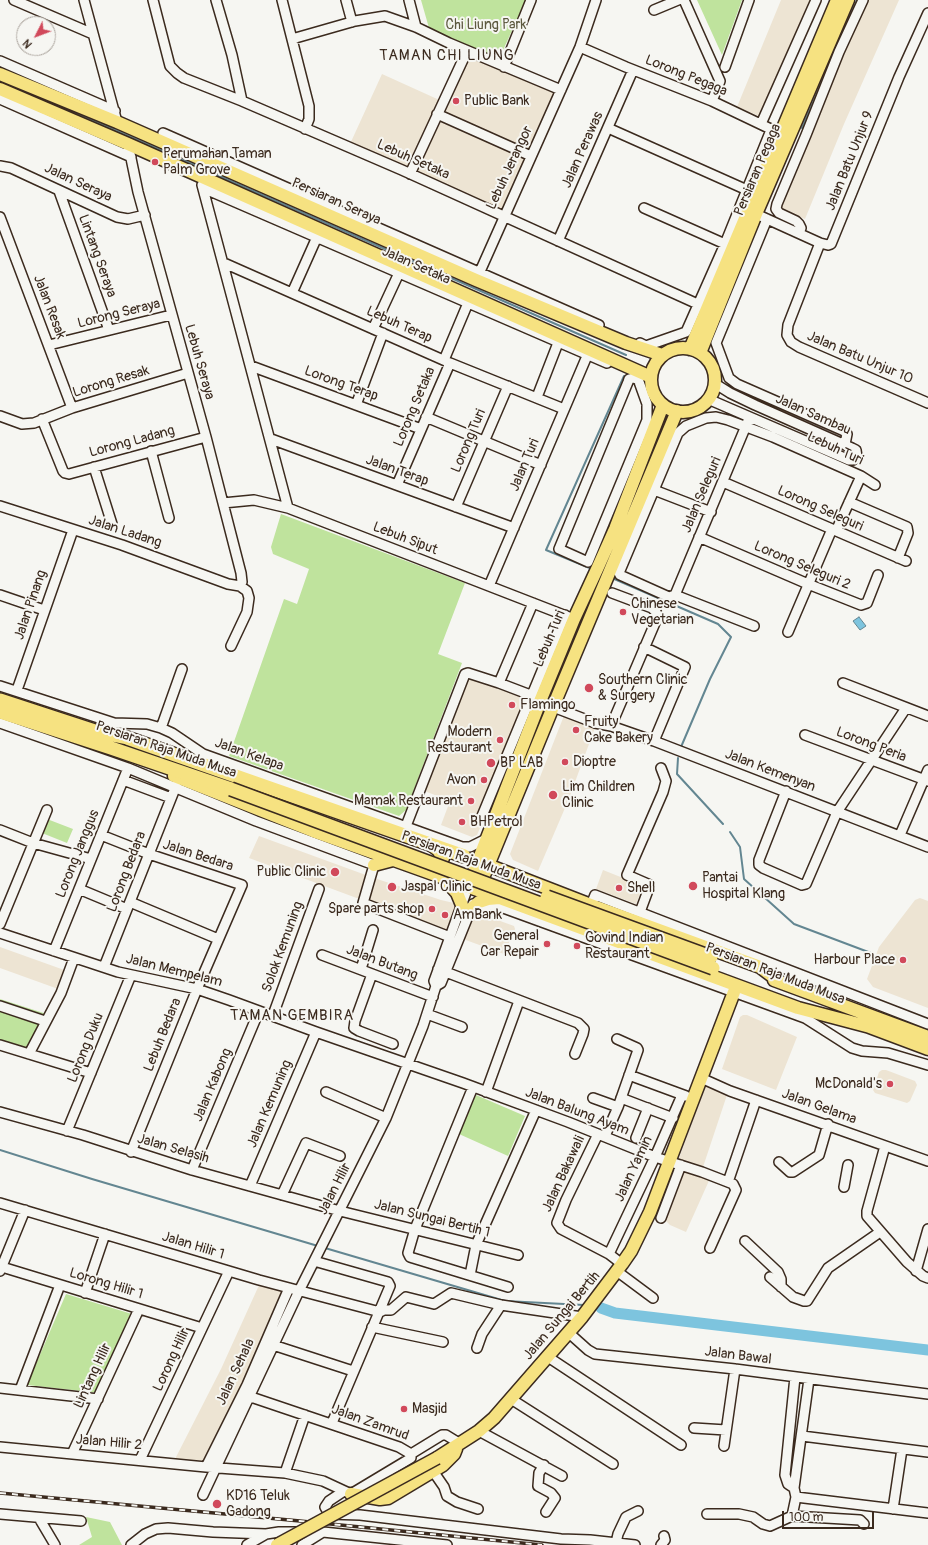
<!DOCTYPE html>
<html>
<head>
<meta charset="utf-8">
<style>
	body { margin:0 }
	#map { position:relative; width:928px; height:1545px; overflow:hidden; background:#f6f6f2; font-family:Pangolin,sans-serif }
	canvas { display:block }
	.north { position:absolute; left:16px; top:16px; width:40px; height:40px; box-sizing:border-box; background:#f6f6f2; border:1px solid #aba49d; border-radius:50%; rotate:228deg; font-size:11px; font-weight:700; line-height:16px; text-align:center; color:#3b2a1e }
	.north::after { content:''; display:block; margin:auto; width:14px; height:18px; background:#d1495b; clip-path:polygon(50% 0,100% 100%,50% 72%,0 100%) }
	.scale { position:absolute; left:782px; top:1511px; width:92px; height:18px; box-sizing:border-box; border:2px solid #3b2a1e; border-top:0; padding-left:5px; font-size:12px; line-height:14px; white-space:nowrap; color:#3b2a1e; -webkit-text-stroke:3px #f6f6f2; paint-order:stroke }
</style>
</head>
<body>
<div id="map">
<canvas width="928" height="1545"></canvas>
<div class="north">N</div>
<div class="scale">100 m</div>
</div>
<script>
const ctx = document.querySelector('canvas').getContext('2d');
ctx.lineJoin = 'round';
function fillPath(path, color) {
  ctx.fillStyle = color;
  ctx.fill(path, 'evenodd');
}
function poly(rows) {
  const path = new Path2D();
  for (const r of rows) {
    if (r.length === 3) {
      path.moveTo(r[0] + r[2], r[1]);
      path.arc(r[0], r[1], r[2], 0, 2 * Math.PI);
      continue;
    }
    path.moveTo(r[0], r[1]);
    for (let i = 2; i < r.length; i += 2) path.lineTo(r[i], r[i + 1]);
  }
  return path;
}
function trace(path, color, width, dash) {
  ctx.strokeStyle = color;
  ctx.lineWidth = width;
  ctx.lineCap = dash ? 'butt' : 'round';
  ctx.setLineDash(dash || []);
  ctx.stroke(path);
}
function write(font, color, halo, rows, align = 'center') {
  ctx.font = font + ' Pangolin,sans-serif';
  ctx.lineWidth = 4;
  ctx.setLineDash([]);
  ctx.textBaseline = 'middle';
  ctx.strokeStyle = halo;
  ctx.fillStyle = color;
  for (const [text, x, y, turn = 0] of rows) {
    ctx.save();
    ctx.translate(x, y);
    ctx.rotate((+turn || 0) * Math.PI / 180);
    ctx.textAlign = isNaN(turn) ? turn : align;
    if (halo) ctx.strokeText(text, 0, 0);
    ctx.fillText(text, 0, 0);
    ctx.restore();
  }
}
fillPath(poly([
	[781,0,813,0,761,117,737,107],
	[866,0,899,0,844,124,805,219,778,208],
	[468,53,557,91,502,214,350,144,382,74,446,103],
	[469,676,528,696,478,819,483,821,477,835,472,837,441,825,450,801,422,790],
	[565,713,596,725,568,801,538,871,513,860,510,854],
	[259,836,374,878,441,900,458,904,448,932,249,858],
	[603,870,643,886,636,904,596,889],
	[920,898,928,901,928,1008,873,987,867,979,879,947,915,900],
	[473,914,481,914,514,926,515,929,504,954,463,939],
	[0,947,67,971,61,990,0,968],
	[743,1015,747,1015,797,1037,776,1090,722,1069,740,1017],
	[882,1070,886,1070,915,1081,917,1085,910,1101,907,1103,875,1093,873,1090,879,1072],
	[706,1083,728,1092,702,1170,712,1174,686,1232,670,1225,659,1214],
	[260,1283,286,1289,243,1387,204,1464,174,1461,221,1369]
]), '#ede4d3');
fillPath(poly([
	[421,0,526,0,499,59,429,28],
	[697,0,742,0,722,55],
	[281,514,465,583,438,654,462,663,406,810,399,816,229,756,284,599,297,604,309,569,273,554,271,547],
	[47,819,73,829,67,843,42,833],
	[0,999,53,1016,33,1058,0,1048],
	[476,1095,525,1116,508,1156,459,1134],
	[66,1294,132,1314,99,1393,27,1385],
	[86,1517,110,1522,122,1545,79,1545,92,1537]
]), '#bfe39d');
const water = poly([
	[859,617,866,626,860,630,853,621,859,617]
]);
fillPath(water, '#7dc4de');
trace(water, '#638691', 1);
trace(poly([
	[837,45,857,0],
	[40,97,626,355],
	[802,128,832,58],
	[592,569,546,550,624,376],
	[612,578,718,624,731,637,710,679,681,747],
	[678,758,677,774,723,824],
	[730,832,740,847,744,879,794,924,871,953],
	[0,1150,92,1179,318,1246],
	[325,1248,505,1301,584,1305]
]), '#638691', 2);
trace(poly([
	[601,1308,615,1313,928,1350]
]), '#7dc4de', 11);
const minor = poly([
	[14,0,93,34],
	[84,0,117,122],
	[153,0,170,66,177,73,184,78,242,101,402,170,702,306],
	[216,0,232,55,242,101],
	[282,0,309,106,309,119,305,129],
	[346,0,352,22],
	[409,0,416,27],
	[684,0,720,81,712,101],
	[654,10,678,0],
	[292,39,355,21,385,16,416,27,449,43,561,90],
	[580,47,626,67,712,101,777,132],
	[0,61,115,111],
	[504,67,531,0],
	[725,67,749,0],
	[0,99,131,157],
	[437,114,531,156],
	[761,124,816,0],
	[608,128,747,190],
	[163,133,599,325],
	[128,144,138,192,206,437,241,573,242,582,240,586],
	[0,166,11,168,117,217,128,219,145,215],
	[410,174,467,51],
	[202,185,288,508],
	[203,188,607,363],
	[59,191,109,330],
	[644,208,725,244],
	[756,214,820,243,828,245,831,244,899,77,928,13],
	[0,217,72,408],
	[767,219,716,343,729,378,737,384,844,431,847,434,845,444],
	[799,233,801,228,799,224,796,221,779,213,776,209,777,204,806,135,839,52,863,0],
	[558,241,633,70],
	[820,243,788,325,787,335,791,342,799,347,928,403],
	[224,263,450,363,564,409],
	[478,276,580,47,596,0],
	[292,293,317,237],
	[373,329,399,273],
	[640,343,646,346,686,332,725,244,771,130],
	[49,345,171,315],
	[444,360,468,303],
	[251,366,421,429],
	[633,378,638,379,647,404,647,420,588,562,559,549,628,382,629,379,633,378],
	[537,397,558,343],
	[708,399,849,460,853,460,857,457,856,450,852,448,755,405,730,393,714,383],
	[356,405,383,333],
	[0,416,22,424,34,423,72,408,188,373],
	[426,417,541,465],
	[42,419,63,471,65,473,69,474,206,437],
	[271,439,514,528],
	[151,451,169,518],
	[94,467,112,524],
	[723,482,906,561],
	[397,485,450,363],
	[654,490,711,512],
	[849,502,907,527,908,533,898,558],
	[223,503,254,500,288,508,574,619],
	[0,506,122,545,228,584,240,586,247,591,249,598,247,612,231,646],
	[456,507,508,386],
	[836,531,861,476],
	[699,537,808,584,861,605,867,603,878,575],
	[489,586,587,356],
	[0,595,44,610],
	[675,595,748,421],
	[754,626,675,595,669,597,620,575,619,573,678,433,686,426,706,418,716,417,728,420,773,437,861,476,875,485],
	[788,632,832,529],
	[644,647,685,667,654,741],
	[499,683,533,603],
	[843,683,928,716],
	[0,686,114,723,147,724,161,728,172,733,203,754,462,847,470,847,488,838],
	[17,690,73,530],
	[553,707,595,723,611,726,654,741,928,847],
	[0,723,128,768,256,821,374,865,363,903,450,937],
	[611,726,658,616,656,612,652,608,612,593],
	[161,728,182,669],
	[805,735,928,781],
	[123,780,171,798],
	[786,791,759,860,759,865,763,868,802,885,806,884,837,812,906,708],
	[494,821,482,816,565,615],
	[406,826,465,674,468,673,499,683,541,699],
	[0,830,33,843,91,859],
	[101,835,149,854,242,885,197,989,131,1152],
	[900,835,928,770],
	[79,889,127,909],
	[130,902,218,939],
	[591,905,595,895,928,1024],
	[470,910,478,911,490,905,498,906,805,1018,852,1048,862,1051,888,1053,928,1065],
	[640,912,650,885,627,875,663,792,666,781,661,768],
	[0,924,47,810],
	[0,933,118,972,197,989,229,1000,316,1032,463,1083,568,1122,655,1157,702,1172,733,1184,736,1190,710,1248],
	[54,951,128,768],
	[322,955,433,997],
	[104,967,176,786],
	[361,969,373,930],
	[438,969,578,1023,584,1029,583,1034,575,1054],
	[372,974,355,1021,354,1028,359,1031,393,1044],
	[436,986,434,981,468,887],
	[0,1006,45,1021],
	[427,1014,462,1027],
	[273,1015,319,889],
	[0,1045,91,1073],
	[29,1054,61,993,74,958],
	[629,1075,686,1096],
	[701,1078,730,1091,928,1161],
	[473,1087,415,1229,408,1253,410,1257,413,1258,508,1287],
	[326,1092,386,1118],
	[486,1092,519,1001],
	[593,1098,618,1107],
	[621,1098,673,1118],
	[0,1112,83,1135,192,1170,340,1211,518,1255],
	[67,1131,131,975],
	[598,1134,566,1200,557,1223,561,1229,609,1254,622,1264],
	[605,1136,618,1107,638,1050,637,1048,617,1039],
	[636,1138,648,1108],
	[885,1146,867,1211,867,1216,907,1262,923,1276,928,1278],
	[779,1162,790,1172,793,1172,819,1155,828,1124],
	[192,1170,259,1011],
	[728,1182,756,1100],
	[250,1186,316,1032],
	[844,1187,848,1165],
	[282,1195,306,1143,340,1156],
	[0,1203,259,1280,380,1312],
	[661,1218,681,1165],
	[745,1241,778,1272,781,1279,781,1287],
	[609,1254,655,1157,682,1095],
	[314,1261,388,1282,390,1286,332,1423],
	[2,1267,202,1328],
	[0,1271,25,1210],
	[916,1271,928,1229],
	[618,1272,653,1298],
	[470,1275,476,1245,536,1110],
	[770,1277,793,1297,804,1301,807,1301,828,1268,880,1232],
	[85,1293,105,1234],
	[380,1312,384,1310,391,1310,406,1297,434,1304,451,1293,501,1305,582,1317],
	[372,1327,443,1342],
	[569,1333,588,1350,595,1354,735,1369,928,1394],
	[273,1345,353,1371],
	[477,1348,482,1334,501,1305],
	[548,1357,681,1445],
	[0,1388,98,1399],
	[20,1390,60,1285],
	[511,1399,613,1464],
	[694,1428,726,1430],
	[479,1431,562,1476],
	[802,1436,928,1452],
	[724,1446,735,1369],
	[0,1447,206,1467,285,1473,323,1481,351,1494,411,1458,411,1454,399,1447,248,1396],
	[72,1454,139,1309],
	[411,1454,442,1435,446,1435,459,1443],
	[140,1460,229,1271],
	[544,1465,539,1473,538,1486,551,1493,555,1498,546,1512],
	[206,1467,247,1385,289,1288],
	[433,1471,444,1487,447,1496,457,1502,478,1509],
	[285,1473,305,1415],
	[794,1488,788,1484,785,1475,795,1377],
	[344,1491,329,1501,325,1507,329,1514,360,1515,561,1539,590,1540,635,1545],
	[203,1495,299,1291,386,1118,423,1026,436,986,441,983,473,904],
	[796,1497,928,1513],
	[893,1509,902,1449],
	[0,1514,81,1521],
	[707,1514,739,1514,753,1517,763,1524,770,1526,792,1516,860,1520,864,1524],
	[792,1516,796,1497,794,1488,809,1379],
	[39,1518,55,1545],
	[616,1543,618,1534,626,1517,638,1511],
	[131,1545,145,1534,156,1529,168,1528,213,1532,266,1534],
	[247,1545,266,1534,279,1532,323,1532,447,1545],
	[302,1545,323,1532],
	[661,1545,665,1540,664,1536]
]);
const major = poly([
	[0,74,117,122,476,280,626,343,662,355],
	[0,89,128,144,651,377],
	[683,380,32],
	[690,349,837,0],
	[700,353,756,214,848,0],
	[174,776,313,831,500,898,798,1008,870,1027],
	[480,862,591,905,760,967,780,982],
	[374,865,393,860],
	[430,870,433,870,440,865,443,858,438,850,431,845],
	[445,880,457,893,462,905],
	[468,887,541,699,574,619,598,567,615,529,663,405],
	[478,890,555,702,677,411],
	[470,910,479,902,488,899,499,898],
	[774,980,928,1037],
	[864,1025,928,1049],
	[437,1458,479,1431,494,1418,582,1317,622,1264,631,1251,650,1212,734,992],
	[351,1494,380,1499,388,1498,443,1465,454,1454,456,1449]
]);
const highway = poly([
	[0,700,110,736],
	[0,712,111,748,231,789],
	[102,733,127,738,464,856]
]);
trace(minor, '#3b2a1e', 12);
trace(major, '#3b2a1e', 15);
trace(highway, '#3b2a1e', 16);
trace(minor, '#f6f6f2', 9);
trace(major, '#f6e281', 12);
trace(highway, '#f6e281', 13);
const rail = poly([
	[0,1493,300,1521,542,1545]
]);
trace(rail, '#3b2a1e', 3.5);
trace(rail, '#f6f6f2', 2, [6]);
const majorBridge = poly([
	[277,1545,437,1458]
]);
const highwayBridge = poly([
	[231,789,713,968],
	[547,897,711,957]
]);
trace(majorBridge, '#3b2a1e', 15, []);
trace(highwayBridge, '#3b2a1e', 16, []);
trace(majorBridge, '#f6e281', 12);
trace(highwayBridge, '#f6e281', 13);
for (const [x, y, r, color] of [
	[456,101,4,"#d1495b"],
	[155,162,4,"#d1495b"],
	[623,612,4,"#d1495b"],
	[589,688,5,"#d1495b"],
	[512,705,4,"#d1495b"],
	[576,730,4,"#d1495b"],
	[500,740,4,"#d1495b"],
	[565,762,4,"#d1495b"],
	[491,763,5,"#d1495b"],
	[484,780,4,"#d1495b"],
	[553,795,5,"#d1495b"],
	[471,801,4,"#d1495b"],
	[462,822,4,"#d1495b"],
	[335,872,5,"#d1495b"],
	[693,886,5,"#d1495b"],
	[392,887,5,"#d1495b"],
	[619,888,4,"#d1495b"],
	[432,909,4,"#d1495b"],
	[445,915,4,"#d1495b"],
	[547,944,4,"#d1495b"],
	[577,946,4,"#d1495b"],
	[903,960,4,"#d1495b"],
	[890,1084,4,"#d1495b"],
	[404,1409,4,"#d1495b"],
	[217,1504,5,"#d1495b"]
]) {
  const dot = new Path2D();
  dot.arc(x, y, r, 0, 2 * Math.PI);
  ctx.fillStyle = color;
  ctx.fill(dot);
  trace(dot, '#f6f6f2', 1.5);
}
write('14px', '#5c583e', '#f6f6f2', [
	["Chi Liung Park",486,25]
]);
write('14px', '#3b2a1e', '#f6f6f2', [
	["Lorong Pegaga",686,76,22],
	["Jalan Perawas",583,150,-66],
	["Lebuh Setaka",413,160,24],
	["Jalan Batu Unjur 9",850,161,-68],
	["Lebuh Jerangor",510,168,-65],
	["Persiaran Pegaga",758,170,-67],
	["Jalan Seraya",78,183,25],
	["Persiaran Seraya",336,202,24],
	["Lintang Seraya",97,256,70],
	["Jalan Setaka",416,266,24],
	["Jalan Resak",49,307,69],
	["Lorong Seraya",119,314,-14],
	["Lebuh Terap",399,325,24],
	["Jalan Batu Unjur 10",860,358,23],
	["Lebuh Seraya",199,362,74],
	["Lorong Resak",111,382,-17],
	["Lorong Terap",341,384,20],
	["Lorong Setaka",415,407,-67],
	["Jalan Sambau",813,415,24],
	["Lorong Turi",469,441,-67],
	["Lorong Ladang",132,442,-15],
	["Lebuh Turi",835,449,25],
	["Jalan Turi",525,465,-67],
	["Jalan Terap",397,471,20],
	["Jalan Seleguri",702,495,-67],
	["Lorong Seleguri",820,509,24],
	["Jalan Ladang",125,532,18],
	["Lebuh Siput",405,539,21],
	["Lorong Seleguri 2",802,566,23],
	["Jalan Pinang",31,605,-71],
	["Lebuh Turi",550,639,-67],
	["Lorong Peria",871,745,21],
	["Persiaran Raja Muda Musa",166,750,19],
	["Jalan Kelapa",249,755,20],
	["Jalan Kemenyan",770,771,21],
	["Lorong Janggus",78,854,-68],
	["Jalan Bedara",198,856,18],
	["Persiaran Raja Muda Musa",471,861,20],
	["Lorong Bedara",127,872,-69],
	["Solok Kemuning",283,947,-70],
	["Jalan Butang",382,963,21],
	["Jalan Mempelam",174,971,14],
	["Persiaran Raja Muda Musa",775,974,21],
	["Lebuh Bedara",163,1035,-68],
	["Lorong Duku",86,1048,-68],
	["Jalan Kabong",213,1085,-67],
	["Jalan Kemuning",270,1104,-67],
	["Jalan Gelama",819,1107,20],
	["Jalan Balung Ayam",577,1112,21],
	["Jalan Selasih",173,1149,16],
	["Jalan Yamin",634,1169,-65],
	["Jalan Bakawali",564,1174,-65],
	["Jalan Hilir",335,1189,-63],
	["Jalan Sungai Bertih 1",432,1219,14],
	["Jalan Hilir 1",193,1246,17],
	["Lorong Hilir 1",106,1284,17],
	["Jalan Sungai Bertih",562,1316,-50],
	["Jalan Bawal",738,1356,7],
	["Lorong Hilir",172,1360,-65],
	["Jalan Sehala",236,1372,-65],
	["Lintang Hilir",93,1376,-65],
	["Jalan Zamrud",370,1423,20],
	["Jalan Hilir 2",109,1443,5]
]);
write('14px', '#3b2a1e', '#f6f6f2', [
	["Public Bank",464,101],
	["Perumahan Taman",163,154],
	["Palm Grove",163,170],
	["Chinese",631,604],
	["Vegetarian",631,620],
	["Southern Clinic",598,680],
	["& Surgery",598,696],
	["Flamingo",520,705],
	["Fruity",584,722],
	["Cake Bakery",584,738],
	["Modern",492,732,"right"],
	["Restaurant",492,748,"right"],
	["Dioptre",573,762],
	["BP LAB",500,763],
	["Avon",476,780,"right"],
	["Lim Children",562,787],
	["Clinic",562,803],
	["Mamak Restaurant",463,801,"right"],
	["BHPetrol",470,822],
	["Public Clinic",326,872,"right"],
	["Pantai",702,878],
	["Hospital Klang",702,894],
	["Jaspal Clinic",401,887],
	["Shell",627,888],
	["Spare parts shop",424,909,"right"],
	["AmBank",453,915],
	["General",539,936,"right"],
	["Car Repair",539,952,"right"],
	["Govind Indian",585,938],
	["Restaurant",585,954],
	["Harbour Place",895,960,"right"],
	["McDonald's",882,1084,"right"],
	["Masjid",412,1409],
	["KD16 Teluk",226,1496],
	["Gadong",226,1512]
], 'left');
ctx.letterSpacing = '1px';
write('15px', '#3b2a1e', '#f6f6f2', [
	["TAMAN CHI LIUNG",447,56],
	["TAMAN GEMBIRA",292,1016]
]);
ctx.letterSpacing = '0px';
</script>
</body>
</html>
